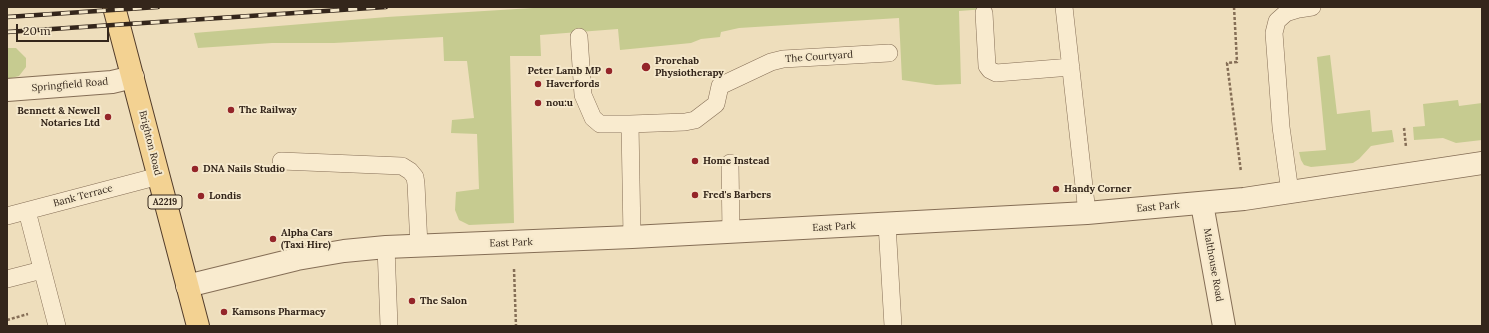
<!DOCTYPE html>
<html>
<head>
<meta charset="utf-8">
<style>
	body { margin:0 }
	#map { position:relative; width:1489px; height:333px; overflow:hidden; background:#eedebc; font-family:Lora,serif }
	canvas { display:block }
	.frame { position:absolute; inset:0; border:8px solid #34261b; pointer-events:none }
	.scale { position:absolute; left:16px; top:24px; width:93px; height:18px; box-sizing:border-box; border:2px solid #34261b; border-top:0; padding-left:5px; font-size:12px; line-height:14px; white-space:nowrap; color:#34261b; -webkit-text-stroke:3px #f5e8cb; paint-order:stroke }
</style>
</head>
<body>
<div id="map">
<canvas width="1489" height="333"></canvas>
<div class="frame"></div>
<div class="scale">20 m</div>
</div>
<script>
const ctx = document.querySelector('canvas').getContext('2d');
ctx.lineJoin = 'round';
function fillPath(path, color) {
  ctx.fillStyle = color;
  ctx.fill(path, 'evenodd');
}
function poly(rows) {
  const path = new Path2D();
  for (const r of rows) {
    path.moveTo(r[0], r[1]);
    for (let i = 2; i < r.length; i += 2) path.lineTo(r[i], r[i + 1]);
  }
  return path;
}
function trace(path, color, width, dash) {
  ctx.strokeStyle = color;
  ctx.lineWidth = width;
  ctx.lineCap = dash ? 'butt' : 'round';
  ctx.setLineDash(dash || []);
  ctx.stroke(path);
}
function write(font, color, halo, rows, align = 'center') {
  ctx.font = font + ' Lora,serif';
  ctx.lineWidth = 4;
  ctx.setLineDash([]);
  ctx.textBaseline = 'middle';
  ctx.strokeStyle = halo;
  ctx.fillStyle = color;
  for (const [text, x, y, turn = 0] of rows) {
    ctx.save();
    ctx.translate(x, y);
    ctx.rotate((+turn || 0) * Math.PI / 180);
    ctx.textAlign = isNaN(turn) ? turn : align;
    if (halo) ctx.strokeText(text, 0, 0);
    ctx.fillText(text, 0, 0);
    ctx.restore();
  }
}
fillPath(poly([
	[549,7,986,7,986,9,959,11,961,84,936,85,902,80,899,18,739,28,721,32,720,37,701,39,691,43,620,50,618,29,540,35,541,56,510,56,514,223,469,225,459,220,455,210,456,192,479,189,477,134,451,133,452,120,474,118,467,61,444,61,443,37,334,43,272,43,198,48,194,33,387,17],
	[7,48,16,48,26,58,26,67,19,76,7,79],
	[1330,55,1337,114,1370,110,1372,132,1392,130,1394,142,1371,146,1359,159,1353,163,1311,167,1304,165,1301,160,1299,152,1326,150,1317,57],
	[1458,100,1459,106,1482,103,1482,140,1456,143,1443,138,1414,140,1413,127,1425,126,1423,104]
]), '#c6cb90');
const service = poly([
	[1064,7,1087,213],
	[984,13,987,66,990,70,996,73,1071,67],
	[579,37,583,95,593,118,600,124,630,124,632,237],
	[630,124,685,122,695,120,716,104,720,86,771,62,783,59,889,53],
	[281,161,402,166,410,171,415,177,416,184,419,246],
	[730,163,731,233],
	[1290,192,1281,127,1274,33,1277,21,1286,13,1299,9,1312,7],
	[27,211,57,326],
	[7,216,159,176],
	[887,224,893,326],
	[386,247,389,326],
	[7,279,42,270]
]);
const minor = poly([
	[7,90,112,82,133,77],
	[1202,204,1224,326],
	[187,286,297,259,344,251,386,247,632,237,1087,213,1244,199,1482,163]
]);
const primary = poly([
	[114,7,198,326]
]);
trace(service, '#856e56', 18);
trace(minor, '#856e56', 24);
trace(primary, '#523c2a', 24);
trace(poly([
	[1234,7,1237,62,1227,63,1241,172],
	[1404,128,1406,147],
	[514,269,516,326],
	[7,320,28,314]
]), '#856e56', 2.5, [3, 2]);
trace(service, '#f9ebcf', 17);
trace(minor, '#f9ebcf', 22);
trace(primary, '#f3d292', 22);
const rail = poly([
	[7,17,158,7],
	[7,32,386,7]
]);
trace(rail, '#34261b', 4.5);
trace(rail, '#f5e8cb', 3, [9]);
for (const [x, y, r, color] of [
	[646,67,5,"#942529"],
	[609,71,4,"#942529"],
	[538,84,4,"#942529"],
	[538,103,4,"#942529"],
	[231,110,4,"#942529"],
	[108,117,4,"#942529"],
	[695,161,4,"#942529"],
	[195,169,4,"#942529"],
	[1056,189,4,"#942529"],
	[695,195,4,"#942529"],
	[201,196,4,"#942529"],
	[273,239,4,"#942529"],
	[412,301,4,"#942529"],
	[224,312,4,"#942529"]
]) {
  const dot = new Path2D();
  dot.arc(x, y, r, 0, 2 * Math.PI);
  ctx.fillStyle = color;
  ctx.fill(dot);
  trace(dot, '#f5e8cb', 1.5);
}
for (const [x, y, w] of [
	[165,202,34]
]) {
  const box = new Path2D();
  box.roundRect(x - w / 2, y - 7, w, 14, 3);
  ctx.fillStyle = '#f5e8cb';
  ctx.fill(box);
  trace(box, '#34261b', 1);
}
write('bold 9px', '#34261b', null, [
	["A2219",165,202]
]);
write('10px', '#34261b', '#f5e8cb', [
	["The Courtyard",819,57,-4],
	["Springfield Road",70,85,-5],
	["Brighton Road",150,143,76],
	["Bank Terrace",83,196,-15],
	["East Park",1158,207,-5],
	["East Park",834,227,-3],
	["East Park",511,243,-2],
	["Malthouse Road",1213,265,80]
]);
write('bold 10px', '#34261b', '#f5e8cb', [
	["Prorehab",655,61],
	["Physiotherapy",655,73],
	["Peter Lamb MP",601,71,"right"],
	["Haverfords",546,84],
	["nou:u",546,103],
	["The Railway",239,110],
	["Bennett & Newell",100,111,"right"],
	["Notaries Ltd",100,123,"right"],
	["Home Instead",703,161],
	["DNA Nails Studio",203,169],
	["Handy Corner",1064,189],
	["Fred's Barbers",703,195],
	["Londis",209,196],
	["Alpha Cars",281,233],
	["(Taxi Hire)",281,245],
	["The Salon",420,301],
	["Kamsons Pharmacy",232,312]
], 'left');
</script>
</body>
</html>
